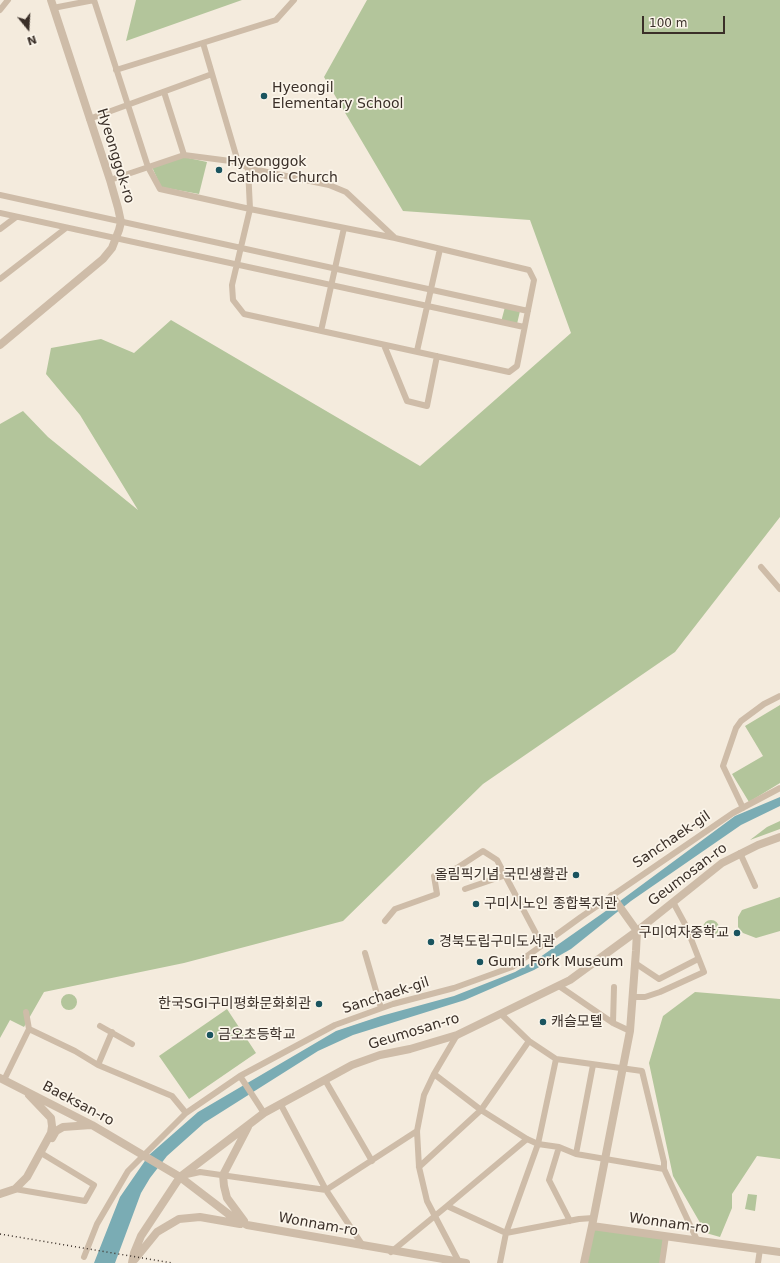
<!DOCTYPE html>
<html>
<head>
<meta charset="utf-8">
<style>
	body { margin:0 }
	#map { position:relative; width:780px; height:1263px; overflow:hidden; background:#f4ebdd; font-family:"DejaVu Sans",sans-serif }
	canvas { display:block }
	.north { position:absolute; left:8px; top:8px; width:40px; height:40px; -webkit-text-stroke:3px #fbf5ea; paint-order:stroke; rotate:162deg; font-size:11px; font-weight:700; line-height:16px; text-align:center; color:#3a2f28 }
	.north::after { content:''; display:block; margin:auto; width:14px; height:18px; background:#3a2f28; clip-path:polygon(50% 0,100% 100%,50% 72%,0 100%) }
	.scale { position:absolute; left:642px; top:16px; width:83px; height:18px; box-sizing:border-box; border:2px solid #3a2f28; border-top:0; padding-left:5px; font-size:12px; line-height:14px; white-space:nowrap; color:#3a2f28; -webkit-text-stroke:3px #fbf5ea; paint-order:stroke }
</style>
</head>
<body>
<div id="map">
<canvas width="780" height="1263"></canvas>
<div class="north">N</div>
<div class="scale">100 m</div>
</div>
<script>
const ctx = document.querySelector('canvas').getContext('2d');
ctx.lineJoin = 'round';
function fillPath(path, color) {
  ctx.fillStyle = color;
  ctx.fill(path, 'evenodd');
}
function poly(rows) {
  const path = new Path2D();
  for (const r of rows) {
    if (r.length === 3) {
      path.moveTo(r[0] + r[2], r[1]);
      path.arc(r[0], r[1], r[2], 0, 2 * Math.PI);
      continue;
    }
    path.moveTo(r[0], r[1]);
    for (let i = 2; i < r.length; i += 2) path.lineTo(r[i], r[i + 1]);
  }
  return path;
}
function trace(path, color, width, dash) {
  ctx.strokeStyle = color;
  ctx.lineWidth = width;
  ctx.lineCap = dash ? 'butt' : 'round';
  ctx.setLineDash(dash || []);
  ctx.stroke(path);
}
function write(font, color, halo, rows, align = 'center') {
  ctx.font = font + ' "DejaVu Sans","Noto Sans KR",sans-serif';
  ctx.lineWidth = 3.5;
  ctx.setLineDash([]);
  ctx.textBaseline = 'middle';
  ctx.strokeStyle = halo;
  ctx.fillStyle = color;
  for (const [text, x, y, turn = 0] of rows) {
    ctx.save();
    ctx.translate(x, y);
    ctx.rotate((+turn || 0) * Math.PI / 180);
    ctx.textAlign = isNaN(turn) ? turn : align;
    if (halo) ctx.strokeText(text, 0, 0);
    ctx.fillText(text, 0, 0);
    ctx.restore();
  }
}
fillPath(poly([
	[136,0,242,0,126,41],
	[367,0,780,0,780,517,675,652,483,784,343,921,184,963,44,992,24,1027,10,1020,0,1038,0,424,23,411,48,437,138,510,80,415,46,374,51,348,101,339,134,353,171,320,420,466,571,333,530,220,403,211,324,77],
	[184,157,207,162,199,194,161,187,152,167],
	[505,307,520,311,517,324,501,322],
	[780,705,780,783,749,802,732,774,763,756,745,726],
	[780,821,780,829,750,840,767,827],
	[780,897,780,931,756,938,743,933,738,927,738,917,742,910],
	[711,928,8],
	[695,992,780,999,780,1159,757,1156,732,1194,732,1208,720,1237,706,1233,673,1176,649,1063,663,1016],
	[69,1002,8],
	[227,1009,256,1053,189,1099,159,1056],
	[748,1194,757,1195,755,1211,745,1209],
	[592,1226,666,1236,662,1263,584,1263]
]), '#b3c59b');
fillPath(poly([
	[780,797,780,806,741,825,631,901,571,949,534,970,465,1000,353,1035,318,1051,204,1123,167,1156,150,1178,141,1193,115,1263,94,1263,120,1197,149,1155,198,1112,336,1031,381,1016,454,996,515,972,536,960,620,901,735,816]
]), '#7aacb4');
trace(poly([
	[94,0,148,167,160,189,250,209,395,238,529,270,534,280,517,366,509,372,244,314,233,300,232,285,250,209,248,168],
	[53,8,94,0],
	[0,10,8,0],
	[203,43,238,162],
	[116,70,276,20,294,0],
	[164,92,184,155],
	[89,119,212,74],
	[110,180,184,155,238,162,248,168,329,185,346,192,394,237],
	[0,195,528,311],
	[0,213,524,327],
	[0,229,16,217],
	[0,279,66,228],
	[321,331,344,228],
	[384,345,407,401,427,406,437,356],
	[417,351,440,249],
	[761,567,780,589],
	[743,808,723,766,736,728,741,721,764,704,780,696],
	[740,853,755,886],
	[465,889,506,875],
	[385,921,395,909,437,894,434,876,457,868,483,851,497,860,542,945],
	[365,953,381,1008],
	[635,963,659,979,698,959],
	[559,986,613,1023,630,1031],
	[633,997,645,997,660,992,704,972,686,926,673,902],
	[501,1014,529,1041,556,1059,642,1071,664,1162,664,1169,697,1240],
	[613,1023,614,987],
	[100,1026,132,1044],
	[29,1029,75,1051,98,1065,172,1096,186,1113],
	[457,1035,434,1074,424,1095,417,1131,419,1167,427,1201,459,1262],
	[98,1065,112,1032],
	[434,1074,481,1110,527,1139,538,1144,559,1147,576,1154,664,1169],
	[240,1076,264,1113],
	[4,1080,29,1029,26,1012],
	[325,1080,372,1161],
	[281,1105,326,1190,363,1246],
	[559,1147,549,1180,570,1221],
	[576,1154,593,1065],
	[419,1167,481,1110,529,1041],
	[182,1176,200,1172,326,1190,417,1131],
	[15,1189,85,1201,94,1185,41,1153],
	[447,1206,527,1139],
	[391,1252,447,1206,506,1233,579,1219,593,1218],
	[84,1257,97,1224,128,1171,186,1113,240,1076,335,1025,393,1004,454,988,512,967,581,917,733,813,780,788],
	[500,1263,506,1233,538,1144,556,1059],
	[662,1263,666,1236],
	[758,1263,760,1249]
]), '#cebca8', 6);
trace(poly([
	[0,345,103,259,112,248,119,230,121,222,118,208,110,180,51,0],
	[0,1078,92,1125,180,1177,231,1216,247,1225,466,1263],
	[52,1138,56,1131,63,1127,91,1125],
	[0,1194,15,1189,27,1177,51,1133,52,1126,51,1118,29,1095],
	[244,1221,227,1198,224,1186,223,1175,248,1127],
	[592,1226,630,1031,636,951,637,931,612,896],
	[135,1259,157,1232,179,1219,200,1217,240,1224],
	[132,1263,134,1253,141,1236,180,1177,264,1113,352,1065,380,1055,410,1049,457,1035,570,980,637,931,722,863,758,845,780,837],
	[584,1263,592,1226,780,1252]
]), '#cebca8', 8);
trace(poly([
	[0,1234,172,1263]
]), '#3a2f28', 1.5, [1, 3]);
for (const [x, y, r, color] of [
	[264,96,4,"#1a545f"],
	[219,170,4,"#1a545f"],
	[576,875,4,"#1a545f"],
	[476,904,4,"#1a545f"],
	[737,933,4,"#1a545f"],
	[431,942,4,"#1a545f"],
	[480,962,4,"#1a545f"],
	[319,1004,4,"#1a545f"],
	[543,1022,4,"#1a545f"],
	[210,1035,4,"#1a545f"]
]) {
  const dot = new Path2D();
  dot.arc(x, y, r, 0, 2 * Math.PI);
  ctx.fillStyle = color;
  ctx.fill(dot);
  trace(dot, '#fbf5ea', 1.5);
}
write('14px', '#3a2f28', '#fbf5ea', [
	["Hyeongil",272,88],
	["Elementary School",272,104],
	["Hyeonggok",227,162],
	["Catholic Church",227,178],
	["올림픽기념 국민생활관",568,875,"right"],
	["구미시노인 종합복지관",484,904],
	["구미여자중학교",729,933,"right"],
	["경북도립구미도서관",439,942],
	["Gumi Fork Museum",488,962],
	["한국SGI구미평화문화회관",311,1004,"right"],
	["캐슬모텔",551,1022],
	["금오초등학교",218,1035]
], 'left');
write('14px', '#3a2f28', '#fbf5ea', [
	["Hyeonggok-ro",115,156,73],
	["Sanchaek-gil",672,840,-34],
	["Geumosan-ro",688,875,-37],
	["Sanchaek-gil",386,996,-18],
	["Geumosan-ro",414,1032,-17],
	["Baeksan-ro",78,1104,28],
	["Wonnam-ro",669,1224,8],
	["Wonnam-ro",318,1225,10]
]);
</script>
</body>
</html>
